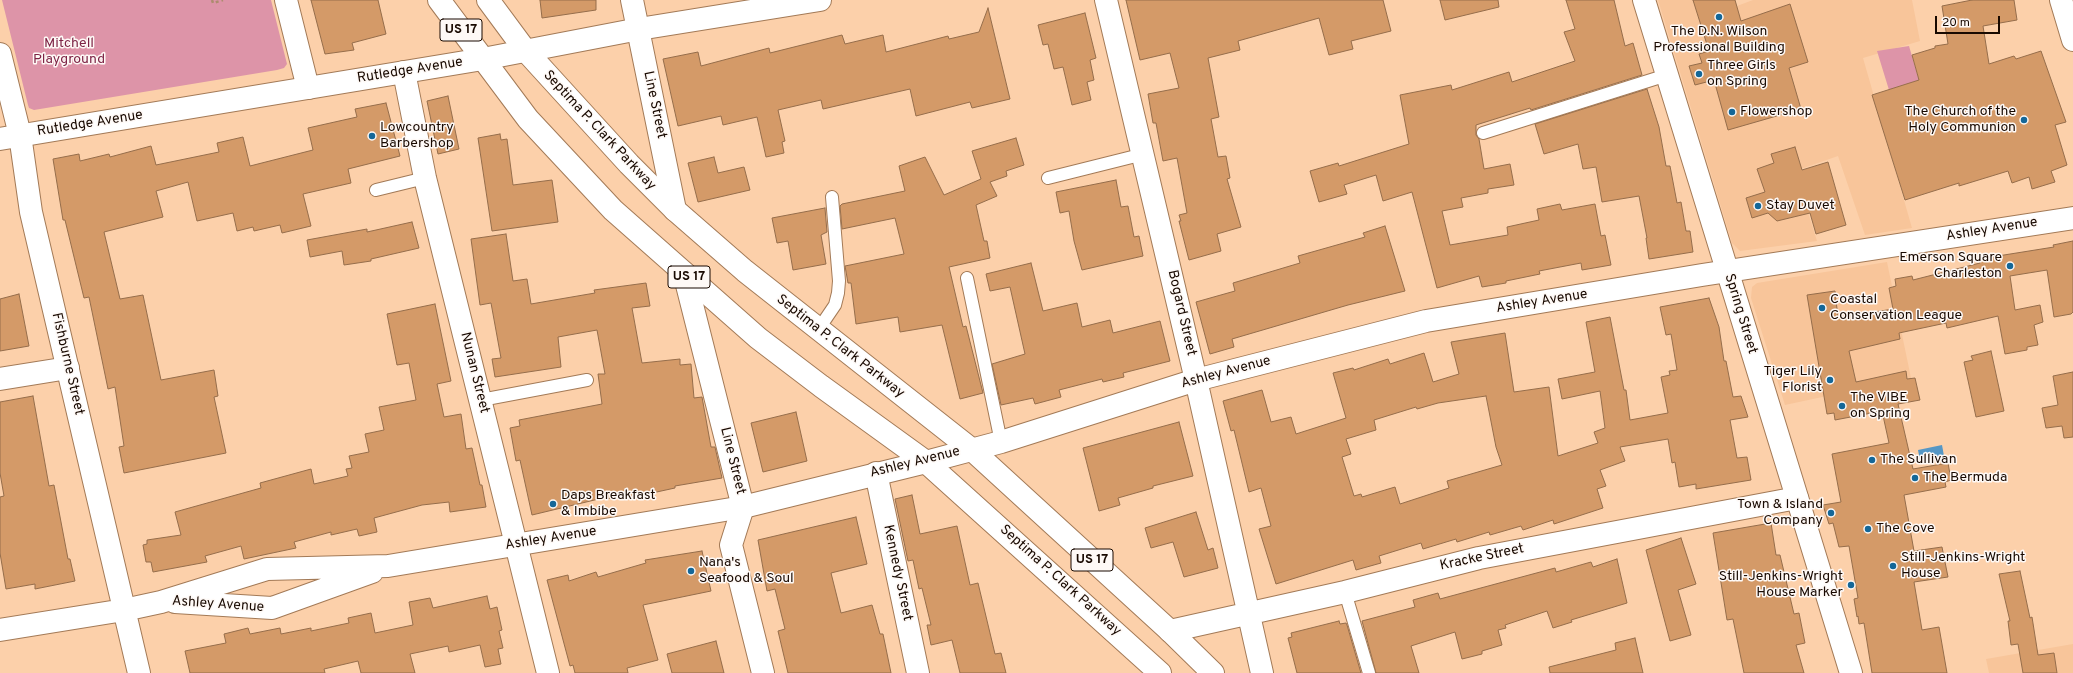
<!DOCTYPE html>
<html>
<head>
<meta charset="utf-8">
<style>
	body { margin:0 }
	#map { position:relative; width:2073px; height:673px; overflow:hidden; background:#fcd0aa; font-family:Overpass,sans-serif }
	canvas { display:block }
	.scale { position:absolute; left:1935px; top:16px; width:65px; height:18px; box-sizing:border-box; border:2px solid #180900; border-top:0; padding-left:5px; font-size:12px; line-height:14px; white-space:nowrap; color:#180900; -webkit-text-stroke:3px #fef9f6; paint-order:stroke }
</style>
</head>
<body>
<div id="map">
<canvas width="2073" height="673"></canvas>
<div class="scale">20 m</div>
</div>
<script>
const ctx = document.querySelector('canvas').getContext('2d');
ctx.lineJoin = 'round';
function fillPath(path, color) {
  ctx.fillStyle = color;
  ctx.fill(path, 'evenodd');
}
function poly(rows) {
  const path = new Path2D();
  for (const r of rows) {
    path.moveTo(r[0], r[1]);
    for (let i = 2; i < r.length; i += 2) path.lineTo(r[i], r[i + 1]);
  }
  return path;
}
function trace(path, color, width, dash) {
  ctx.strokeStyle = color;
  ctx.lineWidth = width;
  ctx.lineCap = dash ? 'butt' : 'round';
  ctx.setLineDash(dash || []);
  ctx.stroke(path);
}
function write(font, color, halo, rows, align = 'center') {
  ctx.font = font + ' Overpass,sans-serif';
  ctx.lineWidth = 3;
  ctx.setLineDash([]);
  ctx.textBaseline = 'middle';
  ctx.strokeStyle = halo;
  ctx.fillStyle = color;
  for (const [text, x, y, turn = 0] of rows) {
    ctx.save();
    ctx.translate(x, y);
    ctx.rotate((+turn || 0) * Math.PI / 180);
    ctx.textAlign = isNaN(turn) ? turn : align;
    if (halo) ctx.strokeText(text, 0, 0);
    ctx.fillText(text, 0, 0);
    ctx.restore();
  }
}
fillPath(poly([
	[1658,0,1735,0,1737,6,1753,0,1912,0,1920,41,1863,58,1912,228,1865,235,1838,156,1795,171,1817,241,1740,251,1732,243],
	[1887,262,1911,378,1785,405,1751,298,1752,287,1757,283],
	[2073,644,2073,673,1989,673,1986,659]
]), '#f8c59a');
fillPath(poly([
	[2,0,271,0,287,64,284,68,277,70,34,110,29,108,28,105],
	[1909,46,1919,80,1889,90,1877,51]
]), '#dd94a8');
fillPath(poly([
	[1942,445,1944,456,1920,461,1918,450]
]), '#5697c5');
const building = poly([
	[311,0,378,0,386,34,352,43,354,50,325,54,311,0],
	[540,0,596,0,596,10,542,18,540,0],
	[1126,0,1383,0,1391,31,1351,41,1353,49,1329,55,1319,18,1238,41,1240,50,1208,58,1219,117,1211,119,1218,157,1226,156,1230,178,1227,179,1241,227,1217,234,1221,251,1189,260,1179,221,1181,221,1179,215,1187,213,1177,158,1163,161,1156,123,1153,123,1148,94,1179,88,1170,53,1140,60,1126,0],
	[1440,0,1498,0,1499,7,1445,20,1440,0],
	[1566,0,1614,0,1625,46,1633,43,1642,75,1531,110,1530,108,1476,125,1476,135,1479,139,1484,169,1510,164,1514,185,1488,189,1488,193,1461,198,1463,207,1442,211,1450,245,1508,235,1507,227,1539,220,1537,209,1560,204,1562,210,1595,204,1601,236,1605,235,1611,265,1582,270,1581,263,1539,271,1540,274,1506,281,1506,283,1482,287,1479,276,1437,288,1412,192,1383,201,1376,175,1344,185,1347,194,1319,202,1310,171,1338,163,1339,166,1409,144,1400,95,1451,85,1452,90,1509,72,1512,82,1575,61,1564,32,1575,29,1566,0],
	[1693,0,1735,0,1741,21,1790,4,1808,62,1789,68,1801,109,1728,130,1714,80,1695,85,1689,66,1702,63,1699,54,1709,51,1693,0],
	[1972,0,2014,0,2017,20,1983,26,1989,64,2014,56,2016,59,2041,51,2066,122,2055,125,2067,165,2051,171,2055,182,2032,189,2029,177,2012,183,2008,171,1959,186,1959,183,1905,200,1872,95,1919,80,1912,55,1935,48,1935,46,1948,44,1942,6,1972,0],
	[988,8,1010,99,972,108,970,102,916,116,910,89,823,109,821,100,778,110,785,141,782,142,784,153,766,157,757,117,723,125,721,116,678,126,663,59,698,52,701,66,769,48,770,53,842,35,845,44,883,35,886,52,948,36,949,39,979,32,988,8],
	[1085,13,1096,58,1090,60,1094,80,1087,82,1091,100,1072,105,1063,67,1054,69,1048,44,1043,45,1038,25,1085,13],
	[1647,89,1659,127,1666,166,1670,166,1677,203,1681,202,1686,231,1690,231,1693,252,1649,259,1646,238,1647,238,1639,196,1602,202,1596,167,1583,169,1578,144,1544,154,1535,124,1647,89],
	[448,96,459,149,438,154,427,101,448,96],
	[386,103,400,156,348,169,351,183,303,194,311,226,282,233,280,225,254,231,253,227,237,231,233,213,197,221,188,182,156,191,163,217,104,232,120,299,143,295,161,380,214,370,218,396,214,397,226,453,124,473,119,447,124,446,115,387,108,389,89,297,84,298,65,220,63,220,53,159,79,154,80,161,109,154,110,157,151,146,156,165,219,152,217,143,243,137,250,166,313,150,308,128,357,117,355,109,386,103],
	[500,134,501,140,507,139,513,185,552,180,558,222,492,231,478,138,500,134],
	[1016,138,1024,165,1006,171,1007,176,990,182,997,196,976,205,984,241,987,241,990,258,949,267,963,327,966,326,983,393,960,399,942,325,900,332,898,317,856,324,851,283,848,283,845,266,904,254,895,218,842,229,840,206,842,204,905,191,899,166,925,157,944,195,981,179,972,151,1016,138],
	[1795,147,1802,170,1828,162,1846,225,1816,234,1810,213,1777,221,1768,213,1752,218,1746,198,1765,192,1757,169,1774,163,1771,154,1795,147],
	[714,157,718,173,744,167,750,190,698,202,688,163,714,157],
	[1116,180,1121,207,1128,206,1134,237,1139,236,1143,256,1082,270,1074,241,1069,211,1060,213,1056,192,1116,180],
	[825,208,827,232,821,235,826,264,793,270,788,241,777,243,772,218,825,208],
	[412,222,419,248,371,259,371,261,344,265,342,251,310,257,307,240,367,229,367,232,412,222],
	[1385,226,1405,291,1348,305,1232,339,1234,347,1210,354,1196,302,1235,291,1233,283,1300,263,1298,256,1365,237,1363,233,1385,226],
	[506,234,513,281,527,279,531,304,595,293,594,290,646,283,650,306,632,308,642,363,680,359,680,365,691,364,694,398,702,397,711,447,715,447,722,478,675,486,675,488,629,498,628,494,607,499,607,497,532,515,520,460,516,461,510,428,520,426,519,420,602,404,598,374,605,374,597,330,558,337,561,367,495,377,492,359,501,358,491,303,480,305,471,239,506,234],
	[2073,241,2073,312,2071,314,2054,317,2047,270,2010,276,2015,310,2040,305,2043,322,2034,325,2038,345,2027,347,2027,350,2005,354,1998,316,1947,328,1946,323,1899,333,1900,339,1849,351,1856,382,1906,371,1907,379,1915,378,1920,400,1898,404,1913,469,1948,463,1951,480,1945,482,1946,487,1904,495,1914,551,1942,547,1948,577,1914,582,1922,630,1939,627,1947,673,1872,673,1864,623,1859,624,1858,616,1857,617,1854,599,1858,598,1849,546,1839,547,1833,523,1829,524,1823,505,1841,502,1832,454,1889,443,1882,411,1835,420,1834,413,1827,414,1807,295,1835,291,1838,318,1893,309,1889,288,1896,286,1895,279,1912,276,1913,280,1980,263,1979,259,2054,247,2053,245,2073,241],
	[1031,263,1043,311,1077,303,1082,327,1110,320,1113,333,1160,321,1170,361,1123,373,1124,377,1103,382,1102,379,1059,390,1061,397,1035,404,1033,398,1001,405,992,364,1025,354,1010,287,990,291,986,274,1031,263],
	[19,294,29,346,0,351,0,299,19,294],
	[1709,298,1719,327,1724,361,1726,361,1733,397,1741,396,1748,417,1730,420,1737,458,1747,457,1751,480,1696,489,1696,484,1679,487,1675,462,1672,463,1668,439,1620,447,1625,461,1600,470,1606,486,1597,489,1603,508,1554,524,1553,520,1523,530,1521,526,1490,535,1489,532,1457,542,1456,539,1423,549,1421,543,1379,556,1381,563,1356,570,1353,560,1276,584,1259,529,1271,526,1261,488,1249,492,1234,430,1231,431,1223,401,1262,390,1271,422,1291,417,1296,434,1346,418,1333,373,1353,368,1354,370,1388,359,1390,364,1424,353,1433,382,1459,374,1451,342,1505,333,1514,392,1549,387,1558,456,1598,443,1594,432,1605,428,1600,391,1562,399,1558,379,1595,372,1586,322,1610,317,1624,390,1626,390,1630,420,1668,413,1661,377,1670,375,1669,371,1677,370,1671,334,1666,335,1660,307,1709,298],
	[1486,396,1496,447,1502,465,1447,481,1449,488,1400,504,1395,487,1362,497,1361,494,1354,496,1342,457,1351,454,1346,439,1376,430,1374,420,1416,407,1417,409,1438,403,1486,396],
	[435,304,451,381,437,384,444,417,461,414,466,449,472,448,480,485,482,485,486,507,450,512,449,502,422,505,374,518,377,532,359,536,357,529,331,535,331,532,294,542,296,548,244,559,241,546,205,556,207,562,153,572,151,562,146,562,143,545,147,544,147,540,181,535,175,512,261,488,260,483,311,469,314,484,348,476,346,469,352,468,349,456,369,452,365,434,384,430,379,407,416,400,409,363,397,365,387,314,435,304],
	[1991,351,2004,411,1976,417,1964,362,1973,360,1971,356,1991,351],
	[2073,372,2073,437,2064,438,2062,426,2046,428,2042,408,2058,405,2053,376,2073,372],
	[33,396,49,486,54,485,68,559,70,559,75,581,35,589,35,584,6,589,0,553,0,497,4,496,0,473,0,402,33,396],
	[796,412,807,461,763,472,751,423,796,412],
	[1179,422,1193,476,1153,486,1153,488,1118,498,1120,505,1099,511,1083,448,1179,422],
	[912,495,920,534,957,526,970,585,978,583,995,654,1001,653,1006,673,960,673,952,640,931,645,927,625,931,625,922,588,919,589,913,560,908,561,895,499,912,495],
	[1196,512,1208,550,1213,548,1218,568,1184,577,1173,542,1151,548,1145,528,1196,512],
	[856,517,867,564,831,573,841,613,872,605,880,634,883,634,891,673,788,673,778,631,785,629,775,589,767,591,758,540,856,517],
	[1771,523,1776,555,1780,555,1794,614,1799,613,1805,643,1796,645,1804,673,1744,673,1733,619,1727,620,1713,533,1771,523],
	[1681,538,1696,584,1678,590,1691,635,1670,641,1646,550,1681,538],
	[702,551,711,591,643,605,658,660,627,668,628,673,575,673,573,665,570,666,547,580,568,575,569,581,596,572,598,577,646,563,645,560,702,551],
	[1617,559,1627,603,1571,620,1572,622,1553,628,1547,611,1505,625,1506,628,1498,630,1502,645,1482,651,1482,654,1462,659,1455,632,1411,646,1419,673,1376,673,1362,621,1415,607,1413,600,1438,593,1440,599,1555,568,1556,572,1591,562,1593,567,1617,559],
	[2020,571,2030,618,2032,617,2038,655,2054,653,2057,673,2023,673,2018,644,2011,645,2008,621,2010,621,1999,574,2020,571],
	[487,596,490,609,497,607,502,630,499,631,503,648,498,649,501,664,485,667,480,645,449,652,448,646,410,654,415,673,361,673,358,661,324,669,325,673,190,673,185,651,226,643,224,634,248,628,250,634,280,628,281,634,311,628,311,631,349,623,348,618,371,613,375,633,413,625,409,602,430,598,433,608,487,596],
	[1339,621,1340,624,1346,623,1347,625,1361,673,1297,673,1288,638,1292,637,1291,633,1339,621],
	[1635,638,1643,673,1550,673,1549,667,1616,650,1615,643,1635,638],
	[716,641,724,673,672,673,667,654,716,641]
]);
fillPath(building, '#d49a68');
trace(building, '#956d4b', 1);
const service = poly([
	[1483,133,1667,75],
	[1048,178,1144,154],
	[376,190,425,178],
	[967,278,1001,442],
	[818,330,835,305,838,293,839,281,832,197],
	[481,400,587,380],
	[1345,592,1369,673]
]);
const minor = poly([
	[286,0,308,88],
	[632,0,675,210],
	[1106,0,1196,380,1262,673],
	[404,72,425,178,548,673],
	[684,273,743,507,731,545,763,673],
	[0,379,68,368],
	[876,473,918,673],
	[1170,631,1345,592,1479,558,1797,498]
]);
const tertiary = poly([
	[0,54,20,135,31,212,139,673],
	[175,602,272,608,372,572],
	[0,630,124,610,161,602,267,569,388,566,743,507,926,462,1001,442,1196,380,1426,321,1702,275,2073,218]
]);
const secondary = poly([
	[1644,0,1851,673],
	[2061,0,2073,40],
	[0,139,483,59,639,29,820,0]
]);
const trunk = poly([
	[439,0,528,119,613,210,758,338,821,386,926,462,1160,673],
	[488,0,525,50,629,164,675,210,745,271,971,449,1170,631,1213,673]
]);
trace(service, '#a37a57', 14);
trace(minor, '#a37a57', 24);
trace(tertiary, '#a37a57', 24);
trace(secondary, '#a37a57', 24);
trace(trunk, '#a37a57', 24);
trace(poly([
	[212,0,213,3,223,0]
]), '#ad8b6f', 2.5, [3, 3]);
trace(service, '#fff', 12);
trace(minor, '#fff', 22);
trace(tertiary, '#fff', 22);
trace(secondary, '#fff', 22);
trace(trunk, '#fff', 22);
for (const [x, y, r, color] of [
	[1719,17,4,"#146798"],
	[1699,74,4,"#146798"],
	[1732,112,4,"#146798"],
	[2024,120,4,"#146798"],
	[372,136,4,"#146798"],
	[1758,206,4,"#146798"],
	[2010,266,4,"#146798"],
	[1822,308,4,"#146798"],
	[1830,380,4,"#146798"],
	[1842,406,4,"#146798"],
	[1872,460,4,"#146798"],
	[1915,478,4,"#146798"],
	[553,504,4,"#146798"],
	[1831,513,4,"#146798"],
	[1868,529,4,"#146798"],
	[1893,566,4,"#146798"],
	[691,571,4,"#146798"],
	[1851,585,4,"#146798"]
]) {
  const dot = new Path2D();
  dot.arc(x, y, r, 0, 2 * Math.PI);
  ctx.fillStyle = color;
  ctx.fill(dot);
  trace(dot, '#fef9f6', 1.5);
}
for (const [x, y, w] of [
	[461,30,42],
	[689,277,42],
	[1092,560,42]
]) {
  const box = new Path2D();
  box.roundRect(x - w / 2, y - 11, w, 22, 3);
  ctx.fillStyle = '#fef9f6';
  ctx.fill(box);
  trace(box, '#180900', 1);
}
write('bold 13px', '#180900', null, [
	["US 17",461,30],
	["US 17",689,277],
	["US 17",1092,560]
]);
write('14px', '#180900', '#fef9f6', [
	["The D.N. Wilson",1719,32,"center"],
	["Professional Building",1719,48,"center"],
	["Three Girls",1707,66],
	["on Spring",1707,82],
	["Flowershop",1740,112],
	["The Church of the",2016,112,"right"],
	["Holy Communion",2016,128,"right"],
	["Lowcountry",380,128],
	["Barbershop",380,144],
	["Stay Duvet",1766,206],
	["Emerson Square",2002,258,"right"],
	["Charleston",2002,274,"right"],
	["Coastal",1830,300],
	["Conservation League",1830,316],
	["Tiger Lily",1822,372,"right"],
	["Florist",1822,388,"right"],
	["The VIBE",1850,398],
	["on Spring",1850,414],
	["The Sullivan",1880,460],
	["The Bermuda",1923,478],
	["Daps Breakfast",561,496],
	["& Imbibe",561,512],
	["Town & Island",1823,505,"right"],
	["Company",1823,521,"right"],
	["The Cove",1876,529],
	["Still-Jenkins-Wright",1901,558],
	["House",1901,574],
	["Nana's",699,563],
	["Seafood & Soul",699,579],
	["Still-Jenkins-Wright",1843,577,"right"],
	["House Marker",1843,593,"right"]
], 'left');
write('14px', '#7d2345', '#fef9f6', [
	["Mitchell",69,44],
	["Playground",69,60]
]);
write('14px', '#180900', '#fef9f6', [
	["Rutledge Avenue",410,71,-9],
	["Line Street",654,105,78],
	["Rutledge Avenue",90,124,-9],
	["Septima P. Clark Parkway",599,131,47],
	["Ashley Avenue",1992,230,-9],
	["Ashley Avenue",1542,302,-9],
	["Bogard Street",1181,313,77],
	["Spring Street",1740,314,73],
	["Septima P. Clark Parkway",840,347,38],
	["Fishburne Street",67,364,77],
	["Nunan Street",474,373,76],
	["Ashley Avenue",1226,373,-15],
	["Line Street",732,461,76],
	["Ashley Avenue",915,463,-14],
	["Ashley Avenue",551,539,-9],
	["Kracke Street",1482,558,-12],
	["Kennedy Street",897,573,78],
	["Septima P. Clark Parkway",1060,581,42],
	["Ashley Avenue",218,605,4]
]);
</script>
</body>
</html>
